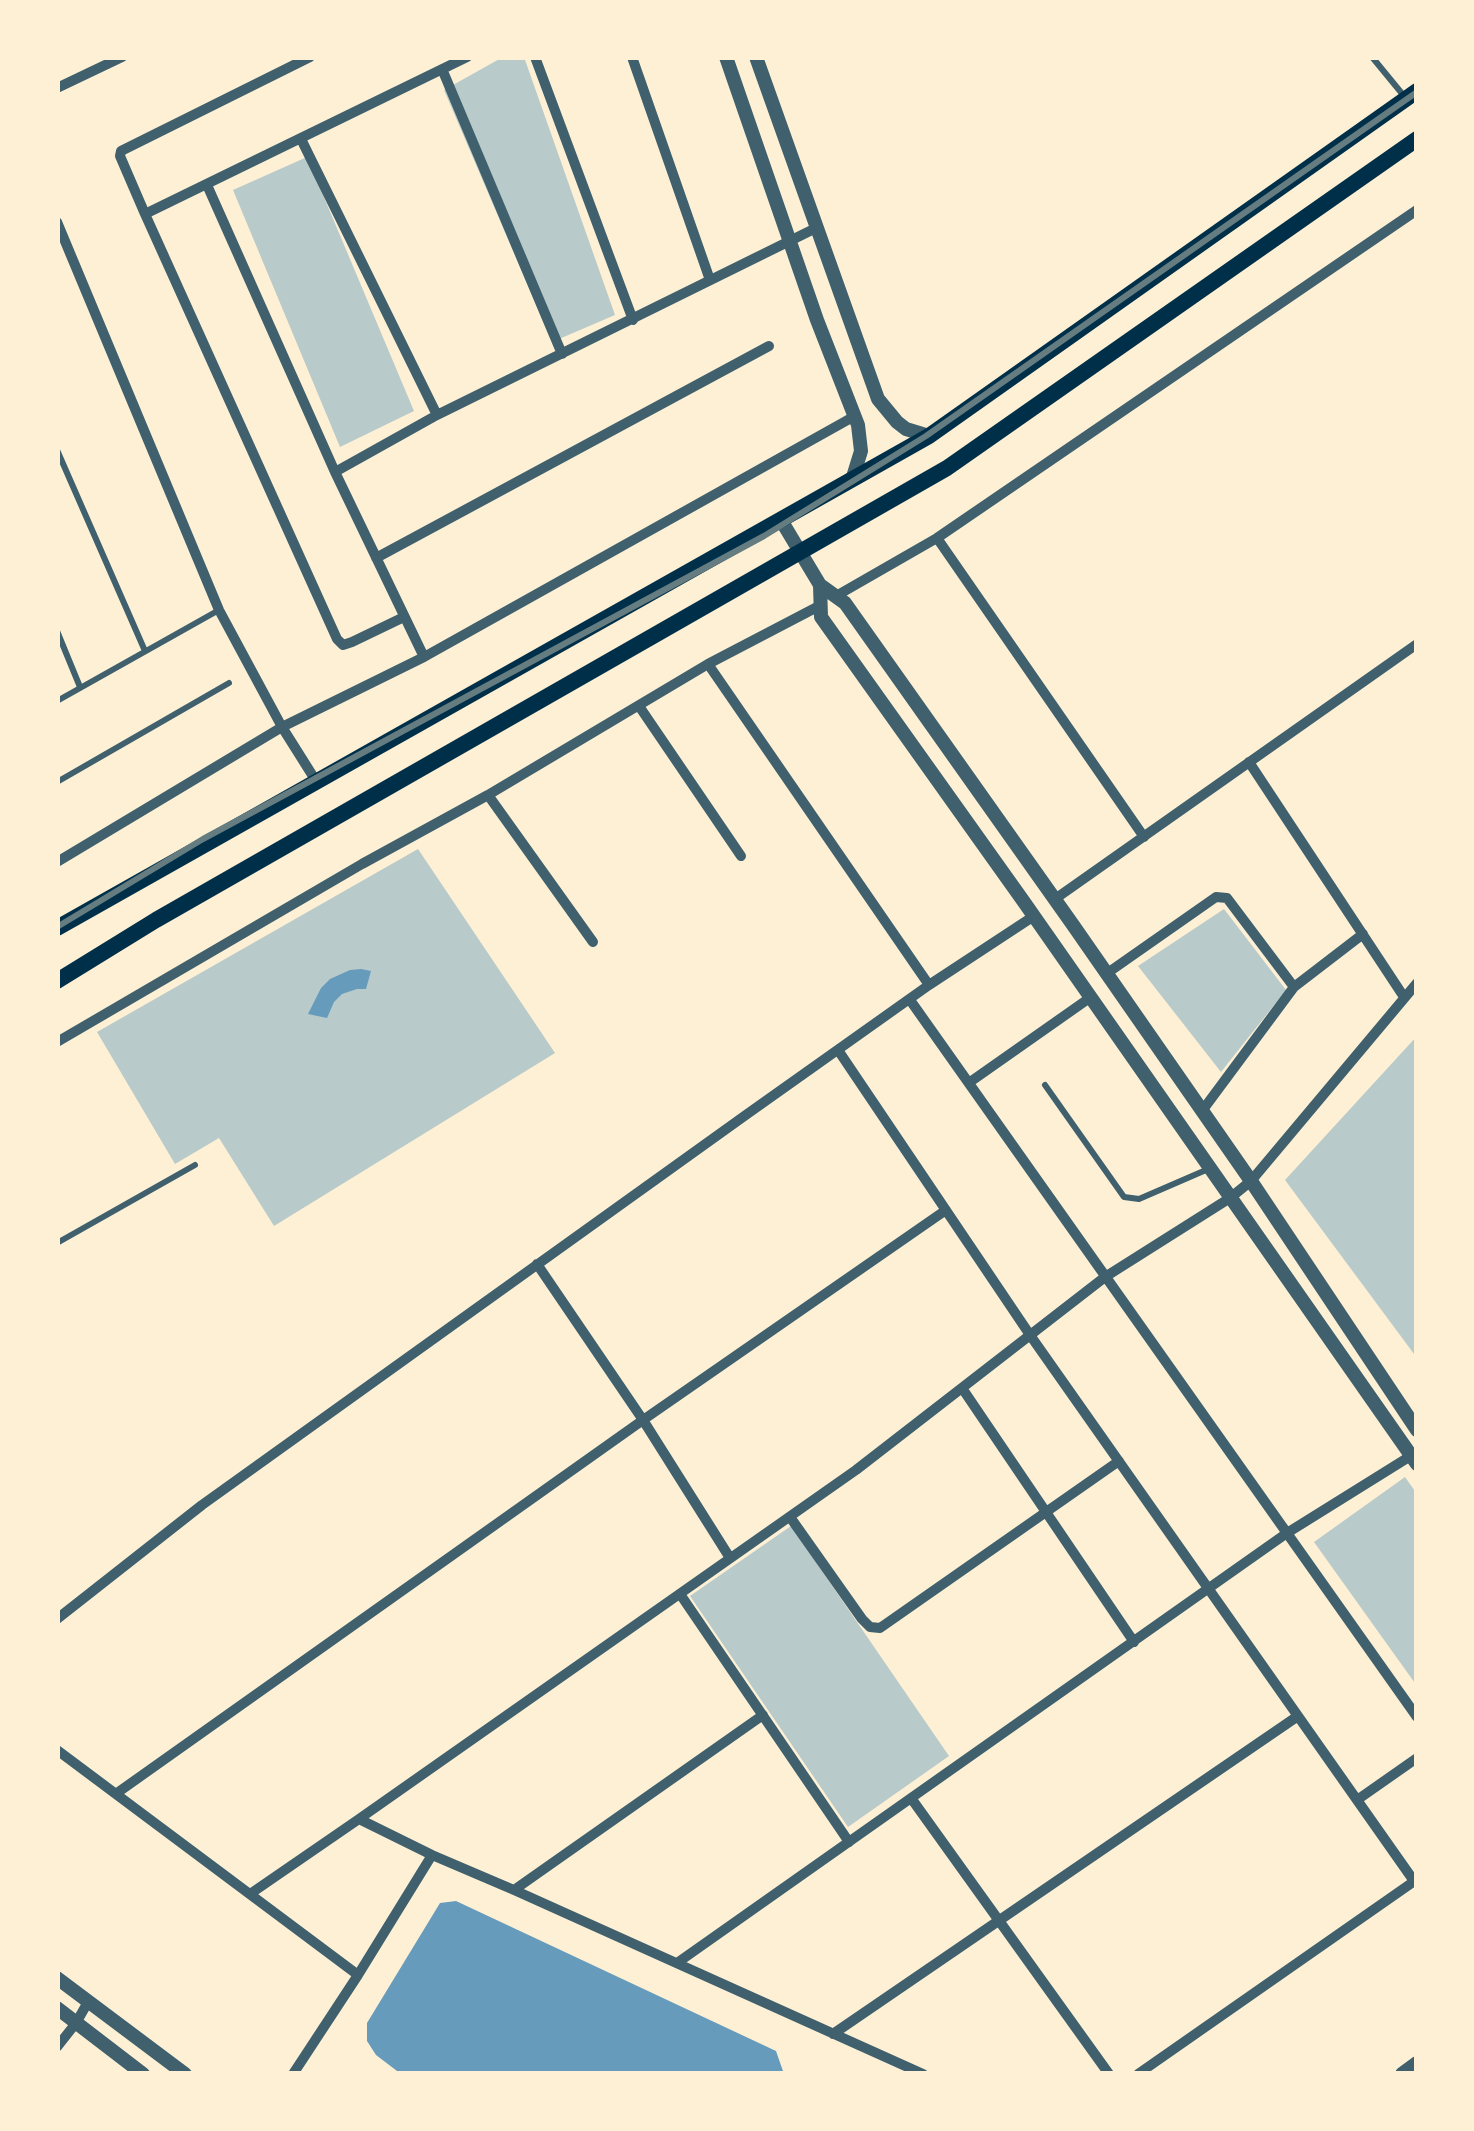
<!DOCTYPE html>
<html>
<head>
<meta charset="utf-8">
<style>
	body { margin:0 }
	#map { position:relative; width:1474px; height:2131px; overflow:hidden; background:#fdf0d5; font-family:Cabin,sans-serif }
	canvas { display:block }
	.frame { position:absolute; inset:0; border:60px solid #fdf0d5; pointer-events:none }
</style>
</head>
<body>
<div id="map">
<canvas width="1474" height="2131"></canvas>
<div class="frame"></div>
</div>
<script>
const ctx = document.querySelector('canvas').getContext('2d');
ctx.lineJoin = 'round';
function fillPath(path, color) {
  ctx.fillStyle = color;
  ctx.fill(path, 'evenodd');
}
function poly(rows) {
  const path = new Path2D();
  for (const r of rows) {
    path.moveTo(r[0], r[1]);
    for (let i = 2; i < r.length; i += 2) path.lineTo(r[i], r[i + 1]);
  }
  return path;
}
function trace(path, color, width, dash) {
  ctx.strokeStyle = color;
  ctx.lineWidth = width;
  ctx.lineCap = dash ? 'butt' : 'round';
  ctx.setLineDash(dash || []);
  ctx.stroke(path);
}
fillPath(poly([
	[503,57,524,57,615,315,552,342,444,90],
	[307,157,414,411,340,447,233,190],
	[418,849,555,1053,274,1226,219,1138,175,1164,97,1032],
	[1224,909,1286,990,1221,1072,1138,966],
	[1417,1036,1417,1358,1285,1180],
	[1405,1477,1417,1494,1417,1686,1314,1542],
	[791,1526,949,1756,848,1827,690,1596]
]), '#b9caca');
fillPath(poly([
	[361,969,371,971,366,989,357,989,342,994,334,1002,327,1018,308,1014,321,988,330,979,350,970],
	[456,1901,776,2051,784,2074,401,2074,376,2055,367,2041,367,2023,440,1903]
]), '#669bbc');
trace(poly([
	[1372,57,1404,96],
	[57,450,145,651],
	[57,631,80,687],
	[57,701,219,610],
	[57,782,229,683],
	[1045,1085,1124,1197,1139,1199,1206,1170],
	[57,1243,195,1165]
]), '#3f606c', 6);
trace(poly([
	[535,57,633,320],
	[632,57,710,280],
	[442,69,562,354],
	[57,88,122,57],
	[301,139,437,415],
	[207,185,335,472],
	[145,214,120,156,121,151,310,57],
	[57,222,219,610,282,727,316,781],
	[937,538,1144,837],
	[376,558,769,346],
	[836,596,937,538,1417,210],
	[404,617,352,642,343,645,337,639,145,214,467,57],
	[424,657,335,472,437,415,818,227],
	[708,664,929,985],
	[639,706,741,856],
	[1249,762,1404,997],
	[488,795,593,942],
	[57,862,282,727,424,657,853,417],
	[1055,899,1417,644],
	[1106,974,1216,897,1227,898,1294,987],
	[910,1000,1417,1717],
	[57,1042,362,864,488,795,708,664,821,605],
	[838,1050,1030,1335,1414,1881],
	[970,1082,1091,997],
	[1202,1111,1294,987,1363,934],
	[962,1388,1134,1642],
	[790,1517,862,1619,870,1627,880,1628,1119,1461],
	[730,1558,643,1420,946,1210],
	[680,1594,849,1842],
	[57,1619,202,1505,743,1117,929,985,1034,916],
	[57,1750,358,1975,432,1855],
	[117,1793,643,1420,537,1264],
	[911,1798,1109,2074],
	[1357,1800,1417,1758],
	[359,1819,856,1470,1105,1277,1230,1198,1251,1181,1417,983],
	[514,1890,763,1715],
	[250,1894,359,1819,432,1855,514,1890,923,2074],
	[677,1963,1287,1533,1417,1452],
	[833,2034,1298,1716],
	[57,2047,76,2023,88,2002],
	[293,2074,358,1975],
	[1138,2074,1416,1880]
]), '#3f606c', 10);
trace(poly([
	[726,57,817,320,858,425,861,451,853,477],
	[756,57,878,399,897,422,906,429,929,436],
	[781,520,820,585,845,603,1073,925,1251,1181,1417,1430],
	[820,585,821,617,1024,902,1417,1464],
	[57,1978,185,2074],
	[57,2008,143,2074],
	[1402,2074,1417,2063]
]), '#3f606c', 14);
trace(poly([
	[57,928,929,436,1417,91],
	[57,981,156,920,947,468,1417,139]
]), '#003049', 16);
trace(poly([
	[57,927,203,839,764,536,926,436,1417,92]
]), '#657d81', 6);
</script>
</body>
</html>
